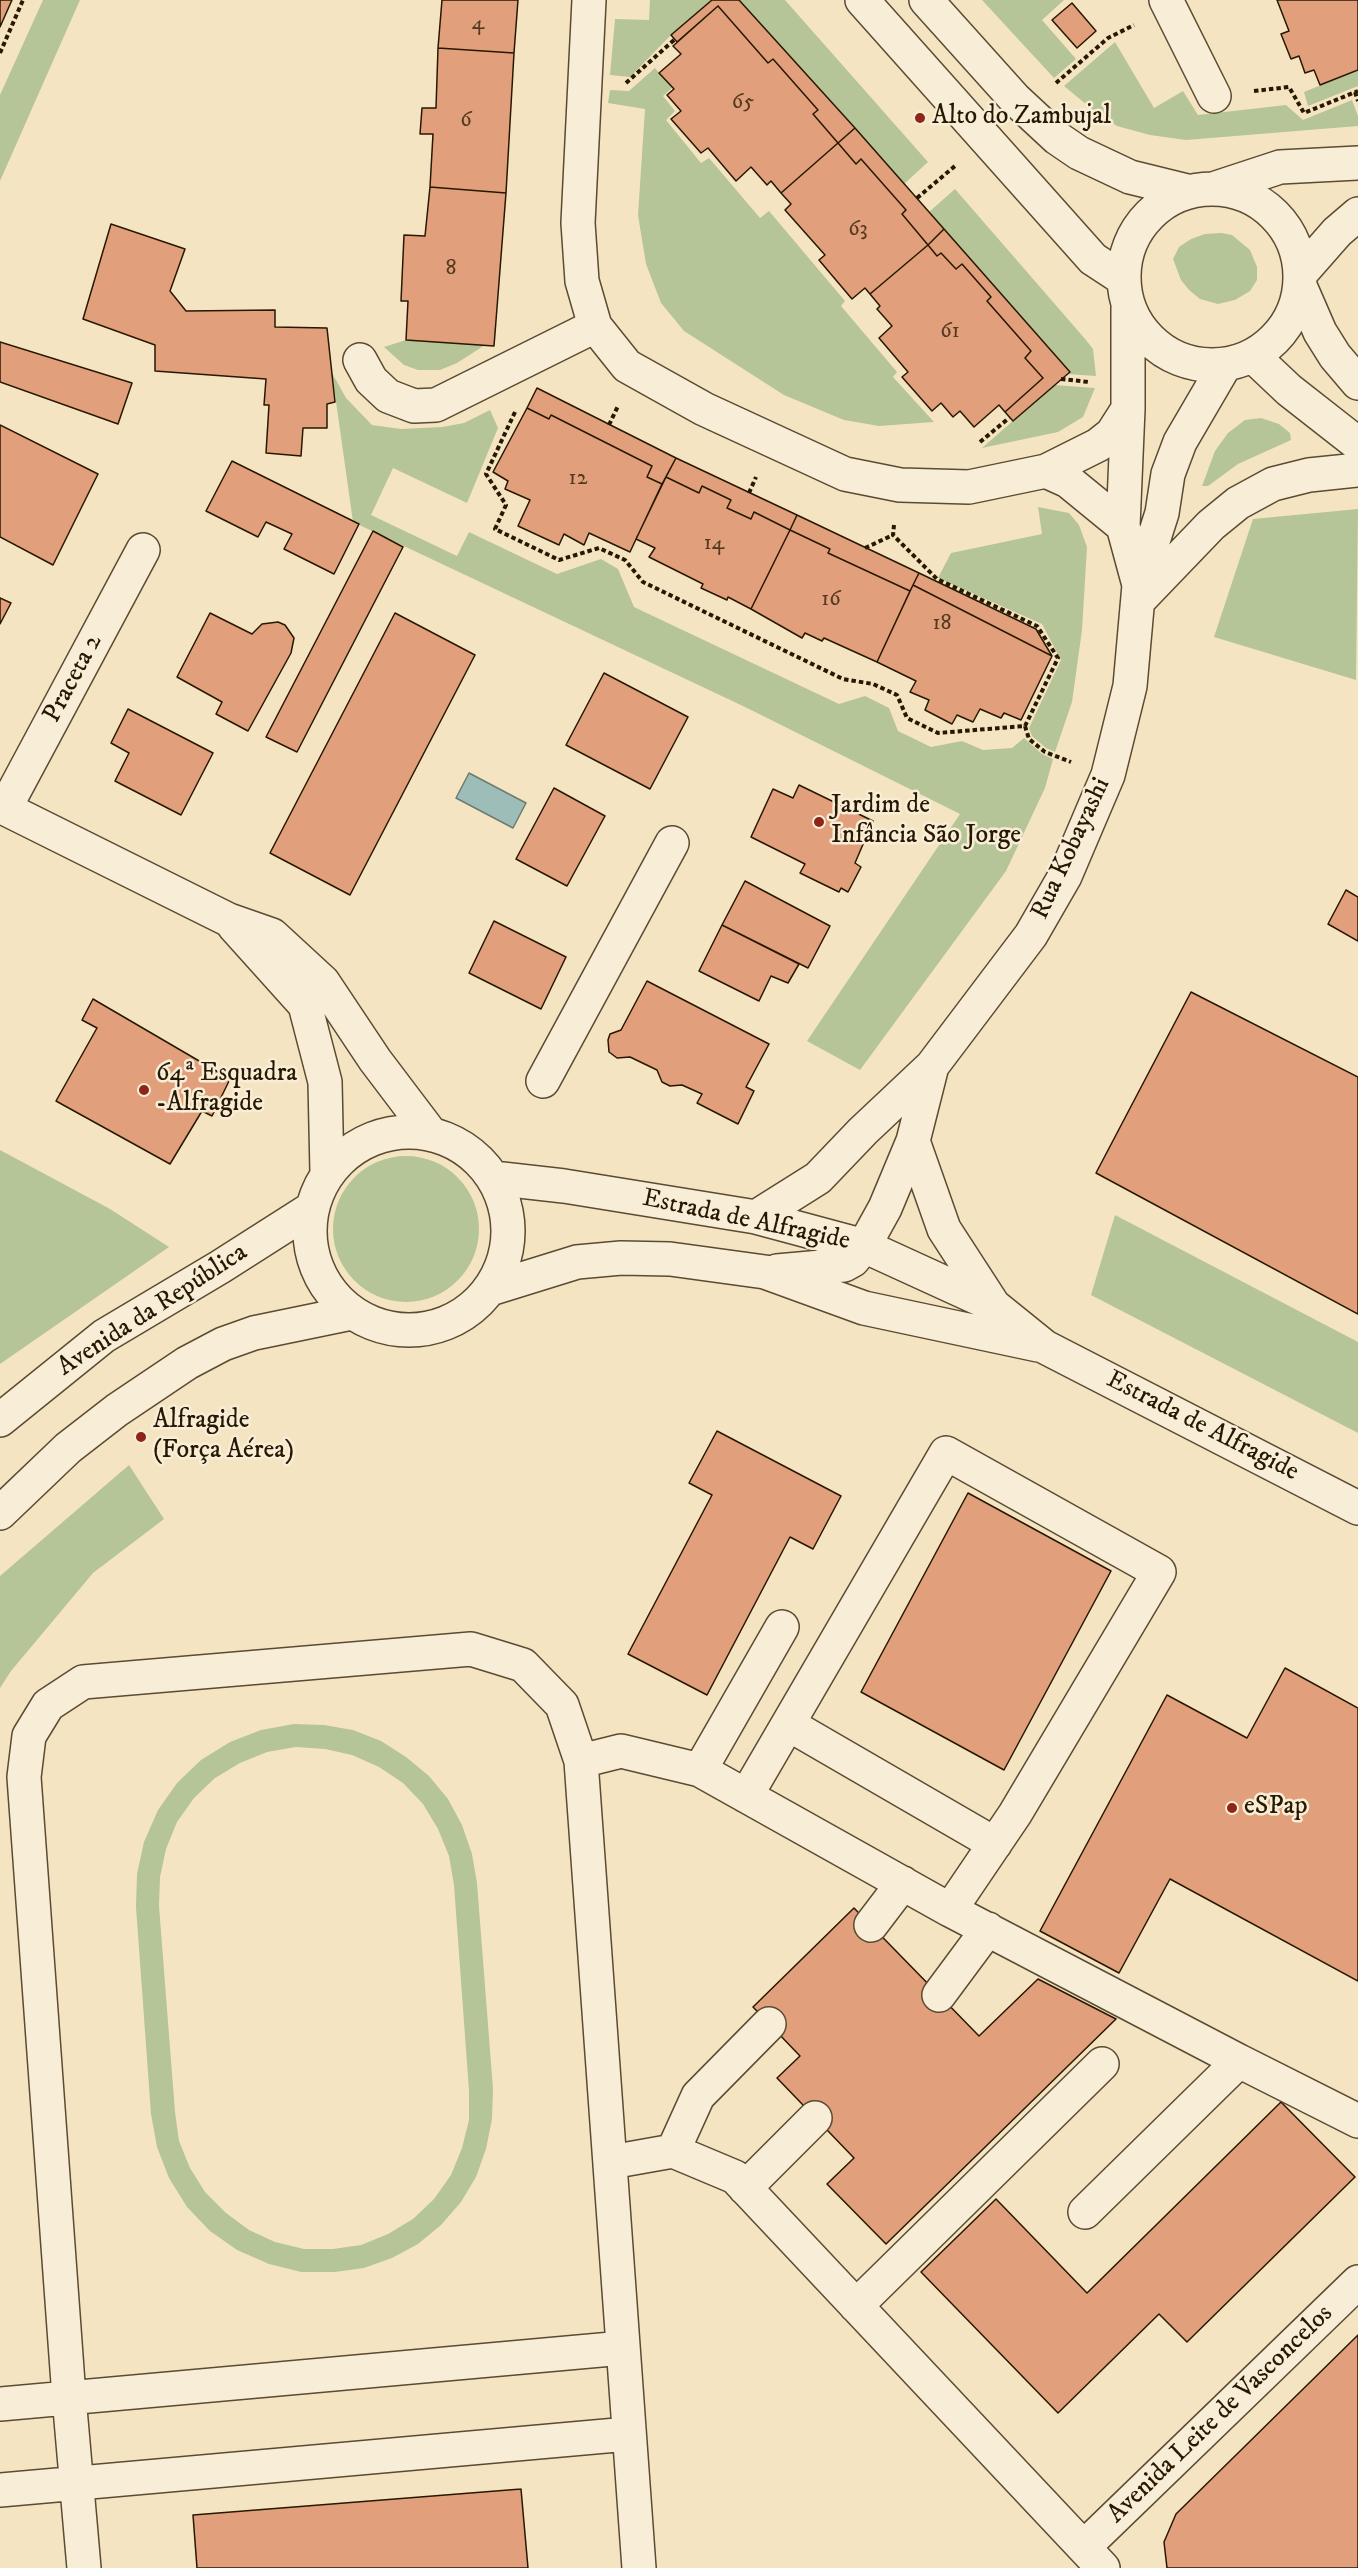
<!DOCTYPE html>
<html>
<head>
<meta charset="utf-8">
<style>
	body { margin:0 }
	canvas { display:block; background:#f5e4c1 }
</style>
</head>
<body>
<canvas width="1358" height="2568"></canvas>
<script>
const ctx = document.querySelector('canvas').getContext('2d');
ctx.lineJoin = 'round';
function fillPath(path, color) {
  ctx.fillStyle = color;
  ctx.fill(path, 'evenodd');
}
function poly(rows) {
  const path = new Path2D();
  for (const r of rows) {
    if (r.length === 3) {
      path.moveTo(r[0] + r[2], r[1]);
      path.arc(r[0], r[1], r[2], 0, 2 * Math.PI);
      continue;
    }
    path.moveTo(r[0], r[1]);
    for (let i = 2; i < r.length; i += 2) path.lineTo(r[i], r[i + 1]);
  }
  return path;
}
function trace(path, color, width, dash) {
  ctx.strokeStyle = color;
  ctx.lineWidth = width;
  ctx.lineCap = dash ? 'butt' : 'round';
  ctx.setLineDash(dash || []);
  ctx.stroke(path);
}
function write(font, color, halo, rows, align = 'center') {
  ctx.font = font + ' "IM FELL DW Pica",serif';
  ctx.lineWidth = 5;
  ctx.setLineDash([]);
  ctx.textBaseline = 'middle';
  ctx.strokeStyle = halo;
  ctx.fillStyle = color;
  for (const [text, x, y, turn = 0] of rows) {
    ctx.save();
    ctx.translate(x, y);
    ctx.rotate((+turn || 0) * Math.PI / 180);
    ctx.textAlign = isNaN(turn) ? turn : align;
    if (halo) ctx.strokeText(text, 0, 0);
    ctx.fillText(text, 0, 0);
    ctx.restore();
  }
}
fillPath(poly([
	[43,0,80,0,0,181,0,95],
	[650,0,712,0,671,35,630,77,610,75,615,19,649,20],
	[739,0,785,0,928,162,904,184],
	[982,0,1064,0,1042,20,1076,59,1054,78],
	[1115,42,1154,108,1183,91,1198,115,1286,105,1303,120,1352,100,1358,116,1358,126,1186,140,1150,135,1117,126,1093,110,1064,86],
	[655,68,672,88,663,96,675,111,666,120,701,163,709,158,760,218,769,211,845,301,841,306,897,372,893,377,934,422,879,426,844,420,784,395,684,331,661,303,646,264,638,215,645,109,608,103,610,90,629,91],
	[1358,70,1358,86,1308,106,1304,92],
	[955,189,1086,340,1093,349,1096,376,1067,374,1069,372,929,212],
	[1221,233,1232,235,1250,250,1257,267,1257,280,1250,291,1235,300,1218,304,1200,299,1189,290,1181,280,1173,259,1179,247,1191,239,1205,234],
	[406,340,485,345,457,363,440,370,418,370,404,365,384,347],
	[332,373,346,398,372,425,401,429,442,427,464,423,490,410,498,428,467,503,393,468,371,515,457,556,469,532,557,574,601,559,618,569,634,607,839,704,865,696,889,708,898,731,931,747,962,741,983,750,1012,748,1024,738,1042,754,1053,759,1045,788,1006,871,860,1070,807,1041,960,814,745,707,353,522],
	[1054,385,1095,388,1083,417,1058,432,982,448],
	[1261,418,1279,424,1290,433,1291,440,1238,464,1208,486,1202,486,1215,451,1228,433,1245,420],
	[1038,507,1069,513,1079,525,1087,547,1082,630,1072,702,1055,752,1046,748,1032,736,1029,728,1061,660,1042,624,938,578,951,553,1042,534],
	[1358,509,1356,680,1214,637,1253,519],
	[0,1150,110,1209,169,1247,0,1364],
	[406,1229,73],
	[1115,1215,1358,1342,1358,1433,1091,1295],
	[129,1465,164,1519,93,1573,11,1671,0,1688,0,1576],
	[294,1724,324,1725,353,1730,381,1741,406,1757,429,1776,448,1799,462,1825,472,1854,477,1883,493,2089,492,2119,486,2149,476,2177,461,2202,441,2225,418,2244,392,2258,364,2268,335,2272,301,2272,269,2264,237,2250,210,2231,187,2207,169,2178,157,2147,151,2114,136,1907,137,1874,144,1842,158,1810,177,1783,201,1760,230,1742,261,1730],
	[296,1747,325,1749,352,1755,379,1767,403,1783,423,1804,438,1829,449,1856,454,1885,469,2091,469,2120,462,2148,451,2175,434,2199,413,2219,388,2234,361,2245,333,2249,304,2249,275,2242,249,2230,226,2213,205,2192,190,2168,179,2141,175,2112,159,1906,160,1877,166,1849,177,1822,194,1798,215,1778,240,1763,267,1752]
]), '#b6c597');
const water = poly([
	[469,773,526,803,513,828,456,798,469,773]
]);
fillPath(water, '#9dbdb9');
trace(water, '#6e7b70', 1.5);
const building = poly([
	[0,0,12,0,0,27,0,0],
	[442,0,518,0,514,53,438,48,442,0],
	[712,0,739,0,855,128,838,143,813,114,818,110,773,59,768,63,718,6,677,42,671,35,712,0],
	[1277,0,1358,0,1358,70,1320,85,1314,70,1305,73,1299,56,1291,59,1281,34,1289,31,1277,0],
	[1072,3,1096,31,1077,48,1052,20,1072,3],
	[718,6,768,63,773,59,818,110,813,114,838,143,781,193,771,181,767,185,751,167,736,181,708,148,701,153,671,119,681,111,667,95,674,89,659,73,681,54,673,46,718,6],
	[438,48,514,53,506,193,430,187,433,134,420,134,422,108,436,108,438,48],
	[855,128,944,229,928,245,902,214,906,210,861,159,856,164,838,143,855,128],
	[838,143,856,164,861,159,906,210,902,214,928,245,870,294,865,288,852,299,819,260,825,255,785,210,791,204,781,193,838,143],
	[430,187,506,193,494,346,406,340,408,301,401,301,404,235,425,236,430,187],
	[111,224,185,249,170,291,186,311,275,310,275,327,327,328,335,402,327,404,327,428,303,428,301,456,266,453,269,405,264,405,266,379,155,371,155,345,83,319,111,224],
	[944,229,1070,372,1013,421,1005,412,1043,378,1025,358,1031,351,987,301,991,297,962,264,956,269,941,253,937,256,928,245,944,229],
	[928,245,937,256,941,253,956,269,962,264,991,297,987,301,1031,351,1025,358,1043,378,1005,412,999,405,974,427,960,411,953,417,941,403,932,411,902,377,908,372,879,338,892,326,877,309,880,306,870,294,928,245],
	[0,342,132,383,118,424,0,382,0,342],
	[537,388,676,458,662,484,647,477,652,466,551,415,549,419,527,408,537,388],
	[527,408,549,419,551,415,652,466,647,477,662,484,630,552,589,533,584,545,564,534,559,545,518,526,530,500,505,489,508,481,493,472,527,408],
	[0,425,98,474,53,565,0,537,0,425],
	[676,458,797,515,790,530,754,512,751,519,727,508,731,500,702,486,699,493,666,477,676,458],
	[232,461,359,524,334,574,284,549,292,534,266,522,258,537,206,511,232,461],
	[666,477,699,493,702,486,731,500,727,508,751,519,754,512,790,530,751,609,728,597,727,600,701,588,703,584,649,557,655,548,636,539,666,477],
	[797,515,919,573,910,591,828,553,830,549,790,530,797,515],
	[790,530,830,549,828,553,910,591,877,662,824,638,822,641,805,633,802,638,751,609,790,530],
	[373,531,403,547,297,752,266,737,373,531],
	[919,573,1036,629,1052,656,913,585,919,573],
	[913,585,1052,656,1021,720,1004,713,1001,718,980,709,973,722,957,715,952,724,925,710,929,700,910,692,916,681,877,662,913,585],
	[0,598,11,603,0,624,0,598],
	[210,613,252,634,262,624,278,622,285,625,294,638,291,653,248,731,216,714,222,702,177,677,210,613],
	[395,613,475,655,350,895,270,853,395,613],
	[604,673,688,717,650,789,566,745,604,673],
	[128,709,213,753,181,815,115,781,129,753,111,743,128,709],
	[799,785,873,821,855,863,861,867,848,892,841,888,839,892,800,873,805,864,751,837,773,789,793,798,799,785],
	[554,788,605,816,567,886,516,859,554,788],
	[745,881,830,926,808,968,722,925,745,881],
	[1346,890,1358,897,1358,941,1328,924,1346,890],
	[494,921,566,957,541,1009,469,973,494,921],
	[722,925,799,964,788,983,771,976,759,1001,699,971,722,925],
	[647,981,769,1044,746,1087,754,1091,738,1124,697,1103,702,1094,682,1085,670,1086,662,1082,657,1070,630,1057,617,1058,609,1052,608,1040,610,1034,621,1030,647,981],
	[1191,992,1358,1077,1358,1314,1096,1173,1191,992],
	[93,999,230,1079,212,1116,202,1111,170,1164,56,1101,97,1028,82,1020,93,999],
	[717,1431,841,1496,813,1549,790,1537,707,1695,628,1654,712,1495,689,1483,717,1431],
	[968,1493,1111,1571,1004,1770,861,1692,968,1493],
	[1285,1668,1358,1708,1358,1981,1170,1879,1119,1973,1040,1931,1167,1695,1247,1738,1285,1668],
	[854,1908,979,2036,1038,1979,1116,2019,886,2244,827,2184,854,2158,777,2078,800,2056,753,2007,854,1908],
	[1281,2102,1355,2177,1187,2342,1159,2314,1058,2413,921,2272,996,2199,1087,2293,1281,2102],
	[1358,2335,1358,2568,1167,2568,1164,2542,1176,2514,1358,2335],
	[521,2489,528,2568,197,2568,193,2515,521,2489]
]);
fillPath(building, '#e19f7b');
trace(building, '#271802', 1.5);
const minor = poly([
	[589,0,578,223,582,281,595,326,627,366,704,409,845,474,900,485,969,487,1046,471,1098,445,1112,434,1128,409],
	[862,0,1093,259,1122,278],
	[926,0,1015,99,1057,138,1079,153,1130,177,1187,191],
	[1166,0,1214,96],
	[1216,188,1280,167,1358,163],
	[1212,277,88],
	[1301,273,1337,232,1358,214],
	[1300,286,1320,332,1335,356,1358,383],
	[1128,308,1128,409,1123,526,1139,585],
	[1253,356,1289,390,1358,444],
	[360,360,371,380,388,396,414,406,436,405,595,326],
	[1046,471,1068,481,1123,526],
	[1138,601,1211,525,1238,503,1273,484,1309,475,1358,470],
	[0,806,229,920,272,935,323,982,375,1060,431,1134],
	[5,808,143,550],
	[234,926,305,1005,325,1082,327,1173],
	[543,1081,672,843],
	[409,1231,99],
	[913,1141,944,1229,992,1303],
	[493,1178,564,1186,756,1217,864,1246,993,1305,1045,1347,1358,1508],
	[756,1217,818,1178,863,1131,932,1066,1031,935,1065,876,1108,775,1130,686,1139,585,1162,513,1168,474,1180,442,1225,365],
	[777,1271,844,1265,853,1260,864,1246,885,1208,913,1141,932,1066],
	[490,1289,577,1262,621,1258,670,1259,765,1272,864,1308,1038,1345],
	[0,1420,104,1336,220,1267,311,1209],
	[0,1513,68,1448,117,1410,187,1363,223,1344,254,1333,351,1313],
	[788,1724,995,1844],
	[581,1761,621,1751,700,1770,950,1910,1239,2061,1085,2212],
	[700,1770,782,1627],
	[746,1796,946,1453,1159,1572,1015,1814,950,1910],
	[871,1925,903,1883],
	[939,1995,988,1929],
	[1239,2061,1358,2121],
	[673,2151,698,2096,769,2024],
	[611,2162,673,2151,735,2177,1103,2568],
	[745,2188,815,2118],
	[856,2306,1102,2064],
	[0,2404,623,2348],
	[0,2490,628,2434],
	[1084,2547,1358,2282],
	[84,2568,69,2397,24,1777,29,1736,48,1705,83,1682,471,1649,523,1665,562,1705,581,1761,639,2568]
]);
trace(minor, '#5a4b32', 36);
trace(poly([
	[0,53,23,0],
	[626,83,674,40],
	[1056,83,1108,38,1134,25],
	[1254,91,1289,87,1304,113,1358,91],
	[1355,92,1358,101],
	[917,198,955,166],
	[1061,379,1089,382],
	[515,412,486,474,506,505,495,529,559,560,599,548,625,560,643,582,843,679,873,684,897,695,907,718,938,733,1025,726,1058,658,1037,626,937,579,893,535,894,525],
	[609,425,618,406],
	[980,442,1009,418],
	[749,493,756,477],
	[865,548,893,535],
	[1025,726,1029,739,1045,752,1071,762]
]), '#271802', 4, [4.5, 3]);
trace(minor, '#f8edd7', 33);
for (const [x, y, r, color] of [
	[920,118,6,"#8f2418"],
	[819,822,6,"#8f2418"],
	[144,1090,6,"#8f2418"],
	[141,1437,6,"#8f2418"],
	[1232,1808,6,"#8f2418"]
]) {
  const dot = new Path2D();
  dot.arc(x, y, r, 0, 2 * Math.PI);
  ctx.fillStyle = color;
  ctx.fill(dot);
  trace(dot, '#f8edd7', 2);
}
write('22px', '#563a20', null, [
	["4",478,24],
	["65",743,103],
	["6",466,121],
	["63",858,230],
	["8",451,269],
	["61",950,332],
	["12",578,479],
	["14",714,544],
	["16",831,600],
	["18",942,624]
]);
write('26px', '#271802', '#f8edd7', [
	["Alto do Zambujal",932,118],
	["Jardim de",831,807],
	["Infância São Jorge",831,837],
	["64ª Esquadra",156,1075],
	["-Alfragide",156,1105],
	["Alfragide",153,1422],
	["(Força Aérea)",153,1452],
	["eSPap",1244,1808]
], 'left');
write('26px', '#271802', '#f8edd7', [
	["Praceta 2",74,679,-62],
	["Rua Kobayashi",1072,849,-65],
	["Estrada de Alfragide",746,1221,12],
	["Avenida da República",153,1311,-33],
	["Estrada de Alfragide",1202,1427,27],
	["Avenida Leite de Vasconcelos",1221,2415,-44]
]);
</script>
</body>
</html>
